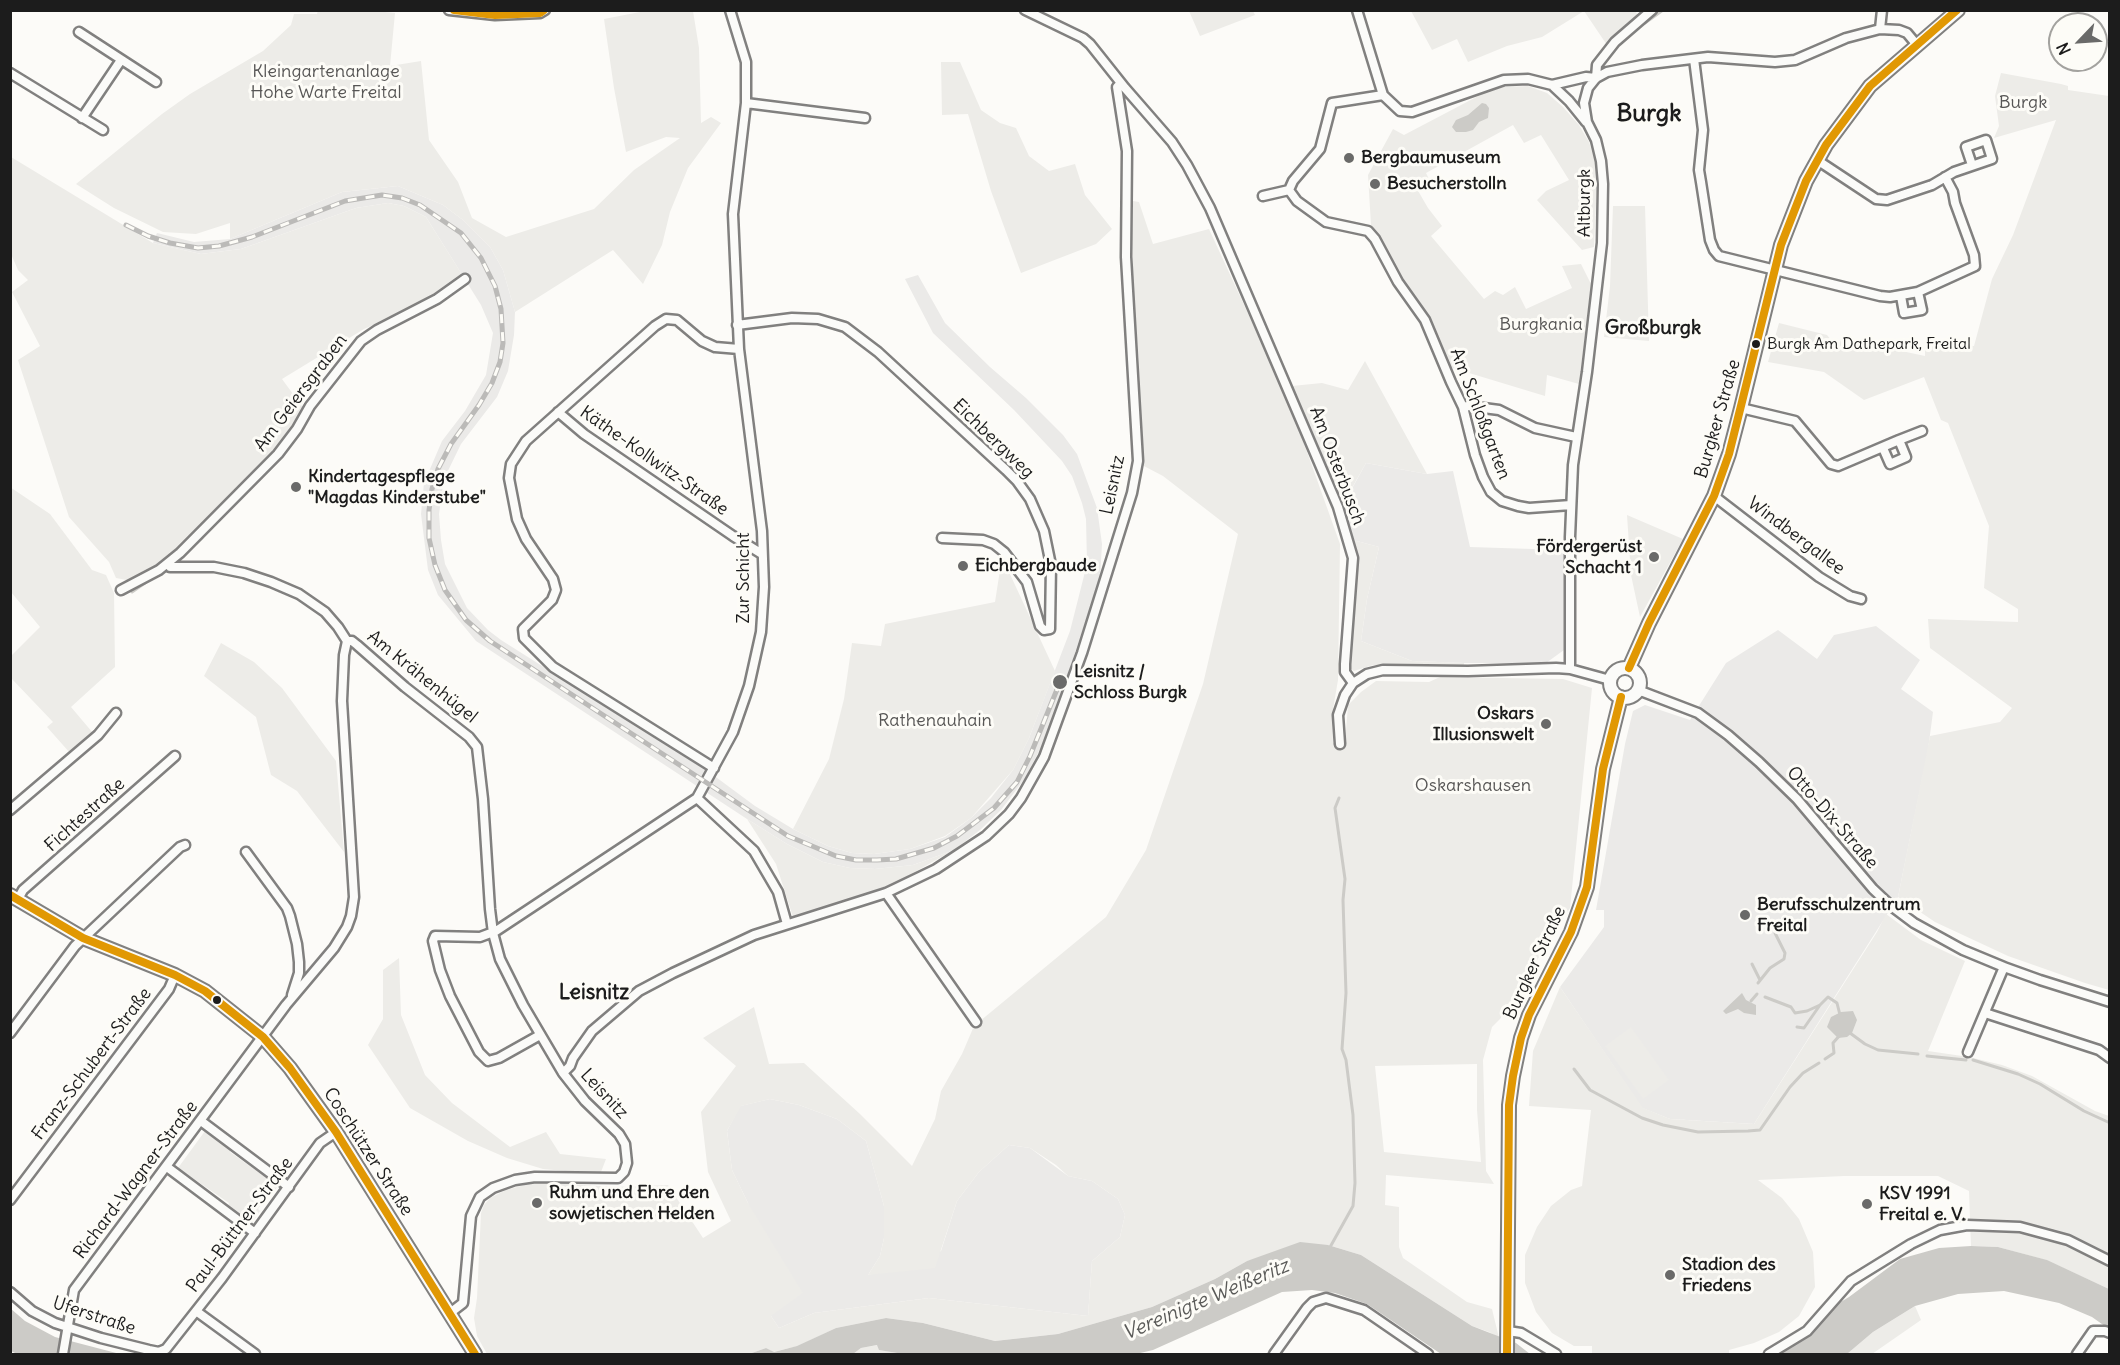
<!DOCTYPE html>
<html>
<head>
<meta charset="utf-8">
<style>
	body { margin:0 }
	#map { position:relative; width:2120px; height:1365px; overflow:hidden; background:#fcfbf8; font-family:Delius,sans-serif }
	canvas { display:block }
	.frame { position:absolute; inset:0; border:12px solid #1c1c1c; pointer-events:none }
	.north { position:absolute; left:2048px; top:12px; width:60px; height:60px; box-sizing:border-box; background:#fdfcf7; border:2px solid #a3a29f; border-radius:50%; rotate:245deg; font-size:16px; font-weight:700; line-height:24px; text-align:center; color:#1c1c1c }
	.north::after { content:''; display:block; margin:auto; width:21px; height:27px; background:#6a6a69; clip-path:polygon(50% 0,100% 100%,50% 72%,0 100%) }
</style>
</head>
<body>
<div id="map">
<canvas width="2120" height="1365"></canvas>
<div class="frame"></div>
<div class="north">N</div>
</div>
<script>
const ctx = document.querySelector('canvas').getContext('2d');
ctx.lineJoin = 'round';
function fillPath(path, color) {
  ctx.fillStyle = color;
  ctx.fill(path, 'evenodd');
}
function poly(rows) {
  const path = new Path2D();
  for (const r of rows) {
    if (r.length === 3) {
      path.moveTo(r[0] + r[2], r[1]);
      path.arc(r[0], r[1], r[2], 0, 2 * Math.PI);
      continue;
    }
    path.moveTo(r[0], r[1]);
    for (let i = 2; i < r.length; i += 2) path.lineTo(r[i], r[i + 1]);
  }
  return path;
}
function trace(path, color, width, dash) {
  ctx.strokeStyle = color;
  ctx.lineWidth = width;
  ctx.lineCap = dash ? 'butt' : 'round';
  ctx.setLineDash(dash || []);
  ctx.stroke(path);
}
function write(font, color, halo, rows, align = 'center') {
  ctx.font = font + ' Delius,sans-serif';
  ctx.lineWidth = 6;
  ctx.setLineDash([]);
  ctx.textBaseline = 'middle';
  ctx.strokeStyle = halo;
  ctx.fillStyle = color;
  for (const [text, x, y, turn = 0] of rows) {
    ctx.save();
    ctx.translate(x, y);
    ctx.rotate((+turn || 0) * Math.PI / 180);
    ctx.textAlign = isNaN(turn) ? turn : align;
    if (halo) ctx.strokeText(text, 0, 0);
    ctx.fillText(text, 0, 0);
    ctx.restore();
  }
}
fillPath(poly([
	[398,186,443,205,463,220,490,247,503,270,515,312,514,335,508,371,497,397,461,444,444,479,439,514,441,540,445,564,467,608,488,630,501,640,705,769,755,806,793,829,828,846,852,853,874,854,910,849,945,837,971,818,991,798,1013,770,1029,738,1070,631,1087,564,1086,519,1082,503,1072,476,1062,461,1014,410,933,333,905,279,918,275,945,323,990,367,1026,398,1063,435,1077,454,1097,508,1102,544,1100,578,1055,712,1041,747,1026,777,1001,810,980,830,954,850,913,865,875,869,850,868,823,862,787,844,747,819,476,641,438,595,428,570,421,514,424,483,442,441,465,411,486,375,493,333,481,305,426,217,404,206,388,203,356,208,241,249,201,254,153,243,157,233,194,242,230,239,342,192],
	[1366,463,1427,474,1453,471,1470,547,1564,550,1564,650,1546,663,1464,663,1412,661,1361,641,1367,599,1379,547,1353,540,1343,505],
	[1876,626,1920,660,1901,689,1933,712,1928,750,1898,897,1754,1124,1670,1119,1642,1108,1560,987,1604,927,1604,910,1596,910,1625,744,1633,711,1645,705,1690,720,1726,663,1778,630,1817,659,1834,635],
	[770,1099,799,1105,837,1119,866,1141,884,1206,884,1238,880,1256,868,1275,941,1251,957,1201,979,1172,1009,1145,1030,1148,1068,1176,1092,1181,1118,1199,1125,1215,1120,1237,1092,1261,1088,1316,929,1298,814,1313,779,1328,771,1316,748,1203,732,1170,727,1131,740,1106]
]), '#ebeae8');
fillPath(poly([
	[1635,10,1638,16,1607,45,1584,11,1542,37,1507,46,1468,62,1457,39,1432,50,1411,11],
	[375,11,395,13,390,66,421,61,429,140,458,182,472,218,506,237,594,209,634,170,680,138,666,137,626,152,614,88,604,19,645,11,693,11,699,48,701,123,711,117,721,123,688,168,670,212,662,245,643,284,613,250,515,312,503,270,490,247,463,220,443,205,398,186,342,192,230,239,230,223,196,234,163,232,114,208,76,184,162,114,190,94,263,51,291,25,294,14,317,14,318,10],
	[1189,11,1253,11,1255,15,1200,36],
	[941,62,960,62,981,110,1000,123,1016,128,1029,156,1049,171,1075,164,1085,195,1112,229,1096,244,1021,273,991,191,968,114,942,115],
	[2001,73,2061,84,2068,86,2068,90,2109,96,2109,990,2085,983,2008,956,1935,922,1898,897,1930,736,2000,722,2012,708,1930,648,1928,619,2018,622,2018,609,1984,588,1989,526,1948,423,1941,420,1924,377,1864,400,1824,372,1768,362,1779,323,1827,335,1832,341,1840,343,1841,338,1925,356,1925,341,1974,346,1992,279,2013,235,2056,120,1994,138,1999,126,1995,96],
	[1528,86,1547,93,1563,107,1579,125,1589,142,1595,161,1597,184,1594,247,1582,250,1537,200,1546,191,1569,180,1541,135,1524,143,1513,125,1426,173,1429,179,1417,189,1428,208,1442,226,1431,236,1484,299,1495,291,1503,295,1515,287,1526,309,1572,288,1562,266,1581,264,1591,284,1579,384,1547,375,1545,396,1446,366,1437,341,1438,338,1436,337,1431,325,1432,323,1429,322,1420,304,1417,304,1399,277,1371,225,1368,175,1393,129,1404,135,1484,93,1504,87],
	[11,157,153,243,201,254,241,249,356,208,388,203,404,206,426,217,463,276,426,302,364,329,282,379,304,409,273,455,184,543,159,564,132,581,116,578,109,562,69,517,18,360,40,346,12,292,28,280,18,270,11,254],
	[1133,201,1139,202,1153,244,1209,229,1282,387,1322,383,1348,390,1365,361,1427,474,1366,463,1343,504,1330,472,1301,435,1340,544,1338,680,1332,715,1333,743,1345,744,1348,705,1361,692,1376,681,1429,682,1440,677,1563,679,1592,688,1570,908,1500,1019,1492,1027,1483,1060,1486,1171,1494,1184,1386,1175,1385,1205,1399,1207,1399,1247,1403,1258,1467,1302,1492,1309,1499,1338,1489,1332,1472,1326,1361,1255,1328,1245,1247,1261,1215,1279,1152,1307,1058,1334,995,1341,923,1323,886,1318,836,1328,798,1346,773,1352,766,1348,749,1354,487,1354,477,1336,474,1318,477,1298,481,1213,484,1205,490,1198,506,1190,536,1182,614,1187,668,1185,703,1238,731,1221,708,1172,701,1112,736,1066,703,1038,754,1007,769,1064,804,1063,860,1114,912,1166,935,1119,941,1091,962,1054,974,1026,1106,917,1146,850,1203,684,1238,534,1163,476,1142,465,1139,360,1134,305,1132,239],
	[1477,1064,1477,1110,1481,1162,1384,1152,1375,1066],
	[770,1099,799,1105,837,1119,866,1141,884,1206,884,1238,880,1256,868,1275,935,1268,957,1201,979,1172,1009,1145,1030,1148,1056,1165,1068,1176,1092,1181,1118,1199,1125,1215,1120,1237,1092,1261,1088,1316,929,1298,814,1313,779,1328,771,1316,803,1293,748,1203,732,1170,727,1131,741,1106],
	[1613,206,1645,206,1649,341,1604,337,1610,286],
	[10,487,50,514,92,570,106,575,114,593,115,667,71,707,93,733,70,753,47,727,53,722,11,678,11,656,40,627,11,592],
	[1627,515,1683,539,1640,617,1631,575],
	[1353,540,1379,547,1367,599,1361,641,1412,661,1464,663,1464,666,1373,665,1354,671,1347,666,1356,557],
	[1002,557,1055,671,1029,738,1013,770,971,818,945,836,910,849,874,854,852,853,828,846,793,829,829,759,844,699,852,643,881,646,885,624,995,602],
	[221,643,254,662,282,688,336,761,344,852,297,791,271,775,256,717,204,676],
	[747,819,787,844,823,862,850,868,875,869,913,865,954,850,884,889,821,910,793,917,776,864],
	[1886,914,1921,940,1965,961,1928,1051,1969,1057,2002,1065,2032,1076,2095,1111,2109,1116,2109,1289,2046,1260,1998,1247,1971,1246,1969,1191,1938,1176,1844,1176,1758,1180,1782,1198,1799,1219,1813,1252,1815,1287,1799,1316,1779,1332,1754,1343,1729,1350,1729,1354,1592,1354,1592,1346,1574,1346,1552,1333,1536,1312,1525,1283,1525,1255,1537,1227,1551,1206,1571,1190,1582,1186,1591,1110,1529,1106,1533,1051,1560,987,1643,1108,1670,1119,1754,1124,1877,932],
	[399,958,401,1015,425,1075,452,1103,510,1147,546,1132,560,1154,606,1159,601,1172,587,1173,543,1169,507,1158,468,1141,410,1108,368,1045,383,1019,383,970],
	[1631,1027,1669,1080,1643,1099,1605,1046],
	[205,1131,231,1150,230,1152,278,1186,270,1197,267,1196,258,1209,260,1211,252,1223,228,1206,229,1203,178,1168],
	[1915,1306,1921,1320,1872,1354,1847,1354,1873,1332],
	[878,1345,880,1350,903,1354,853,1354,861,1348]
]), '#edece8');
fillPath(poly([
	[1482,103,1486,104,1489,108,1488,118,1479,122,1473,130,1466,132,1456,132,1452,127,1456,120,1468,115],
	[1742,993,1746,1000,1756,1005,1756,1015,1744,1013,1738,1009,1726,1014,1723,1011],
	[1853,1011,1857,1020,1852,1033,1847,1037,1838,1038,1827,1027,1831,1017,1841,1012],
	[1300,1242,1328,1245,1361,1255,1472,1326,1516,1343,1530,1354,1441,1354,1367,1304,1335,1293,1312,1290,1282,1292,1153,1350,1136,1354,903,1354,879,1350,877,1345,861,1348,853,1354,749,1354,766,1348,774,1352,797,1346,836,1328,886,1318,923,1323,995,1341,1058,1334,1152,1307,1215,1279,1247,1261],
	[1971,1246,1998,1247,2047,1260,2109,1289,2109,1329,2092,1317,2059,1303,2004,1291,1958,1294,1915,1306,1873,1332,1847,1354,1781,1354,1809,1332,1824,1312,1849,1297,1900,1259,1939,1248],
	[10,1308,25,1321,55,1337,120,1354,17,1354,11,1351]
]), '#cccbc7');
trace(poly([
	[1645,23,1663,10],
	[190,549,202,538],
	[132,592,145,583],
	[1752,964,1760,980],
	[1758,983,1770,968,1784,959,1785,953,1775,933],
	[1765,997,1791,1007,1795,1013,1807,1011,1820,1005,1828,997,1837,1003,1840,1015],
	[1751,1001,1757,994],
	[1797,1027,1804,1028,1820,1005],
	[1850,1033,1865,1044,1878,1050,1918,1054],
	[1927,1056,1966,1060],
	[1825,1059,1834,1053,1833,1043,1840,1035],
	[1973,1060,2018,1074,2040,1084,2084,1111,2110,1123],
	[1574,1069,1590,1090,1642,1118,1663,1125,1698,1132,1748,1131,1760,1130,1790,1087,1803,1073,1819,1063],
	[1329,1249,1353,1206,1355,1183,1353,1115,1346,1060,1342,1049,1346,993,1343,900,1345,879,1335,808,1339,798]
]), '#cccbc7', 3);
const street = poly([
	[449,10,495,15,540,13,545,10],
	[1025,10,1083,38,1090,44,1125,88,1172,142,1187,165,1210,208,1338,507,1353,558,1345,664,1345,672,1353,683],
	[1357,10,1383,95,1400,111,1412,112,1504,80,1528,79,1552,85,1586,77,1596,78,1597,65,1615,42,1652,10],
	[1880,29,1882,10],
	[79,32,156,82],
	[1694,59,1703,130,1699,170,1701,182,1710,240,1714,250,1719,256,1880,296,1890,297,1918,292,1975,266,1974,255,1955,203,1953,192,1945,177],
	[10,73,103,130],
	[1552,85,1569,101,1586,122],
	[746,103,865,118],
	[82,118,121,60],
	[1817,160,1876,199,1887,200,1932,185,1954,172,1992,159,1986,140,1966,147,1972,165],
	[1289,190,1297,201,1326,222,1368,231,1375,239,1398,282,1425,320,1451,382,1463,407,1475,455,1483,477,1491,492,1502,501,1518,506,1529,508,1571,505],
	[1289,190,1293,181,1320,149,1332,103,1383,95],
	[1263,196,1289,190],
	[1901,296,1904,313,1922,310,1918,292],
	[737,325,792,318,818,319,845,327,878,352,1006,470,1017,481,1030,499,1044,531,1051,565,1050,629,1044,630,1040,626,1027,582,1004,552,994,544,983,540,942,538],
	[1463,407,1468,406,1499,410,1535,428,1576,437],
	[1741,408,1795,421,1831,464,1838,466,1899,440,1906,457,1890,464,1883,448],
	[558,412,584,434,733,536,762,554],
	[1899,440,1922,431],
	[1714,496,1819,577,1850,596,1861,599],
	[168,563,170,567,214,567,244,573,271,582,299,594,325,612,338,627,347,641,352,641,357,645,405,687,469,737,477,747,483,799,490,909,493,933,500,959,523,1005,563,1073,585,1101,619,1134,625,1144,627,1163,624,1172,618,1178,535,1177,515,1180,493,1188,480,1197,471,1216,463,1303,450,1313],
	[121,590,159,570,180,553,278,454,297,429,310,406,361,341,377,330,437,299,465,279],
	[1570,669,1570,537,1573,465,1587,372,1602,243,1603,184,1601,161,1596,140,1587,122,1584,103,1588,88,1596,78,1607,72,1642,65,1708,57,1775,62,1795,60,1846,38,1880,29,1899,30,1907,33,1917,45],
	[1638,690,1698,713,1728,735,1759,762,1797,799,1873,889,1890,905,1914,923,1963,950,2004,967,2040,980,2110,1002],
	[1340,744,1338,715,1345,695,1353,683,1367,674,1383,670,1468,671,1556,668,1570,669,1610,680],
	[714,768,553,667,524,638,523,629,552,600,556,590,553,579,526,539,517,519,509,478,511,464,526,441,655,326,666,319,677,320,702,341,715,347,739,349],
	[697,798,754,851,778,892,787,924],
	[10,810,98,735,116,713],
	[246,852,287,908,290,916,297,944,299,962,299,973,292,995],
	[886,893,976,1022],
	[18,899,23,890,175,756],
	[1985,1013,2099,1050,2110,1058],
	[10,1033,75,946,180,847,185,845],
	[540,1035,499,1058,488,1061,479,1052,450,996,440,970,433,941,435,936,480,937,496,931,697,798,733,732,749,686,761,632,764,587,762,531,739,349,733,214,746,103,746,62,730,10],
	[1968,1052,2004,967],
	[563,1073,570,1066,573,1058,592,1031,639,991,673,973,754,935,886,893,936,869,986,836,1009,814,1021,798,1044,757,1082,653,1132,493,1138,461,1126,257,1127,151,1117,87,1121,83],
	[201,1121,289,1187],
	[167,1167,255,1233],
	[10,1200,169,989,175,975],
	[10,1292,32,1311,55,1323,101,1338,149,1350,159,1352,166,1349,222,1278,320,1143,336,1132],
	[196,1311,255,1354],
	[1508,1331,1521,1333,1556,1354],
	[63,1354,74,1290,286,1005,334,948,347,927,351,916,354,897,342,701,344,655,347,641],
	[1274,1354,1307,1308,1313,1302,1326,1298,1364,1310,1428,1354],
	[1769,1354,1807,1331,1851,1281,1911,1244,1940,1230,1967,1225,2020,1227,2068,1240,2110,1261],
	[2077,1354,2093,1331,2105,1331,2110,1333]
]);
const secondary = poly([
	[1629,668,1649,623,1714,496,1729,454,1741,408,1781,245,1806,181,1826,145,1870,86,1958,10],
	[1625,683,15],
	[10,895,83,938,175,975,205,991,263,1037,290,1068,336,1132,475,1354],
	[1507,1354,1509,1105,1513,1076,1521,1038,1529,1015,1571,932,1587,887,1603,769,1621,697]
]);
trace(street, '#81807f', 13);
trace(secondary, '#81807f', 16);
trace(street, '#fbfbf9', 8);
trace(secondary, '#fbfbf9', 12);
const rail = poly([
	[126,225,148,236,170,243,198,248,219,246,252,237,345,201,382,195,402,198,420,205,461,233,481,258,495,286,501,309,503,343,500,362,492,383,479,405,451,444,438,469,432,489,429,510,429,538,435,565,445,590,466,620,490,641,788,836,836,856,856,860,877,860,896,859,934,848,957,836,994,808,1017,782,1030,756,1060,682]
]);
trace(rail, '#bbbab8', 5);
trace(rail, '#fdfcf7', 3, [9]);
trace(poly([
	[454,10,495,15,540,13,544,10],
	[1629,668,1649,623,1714,496,1729,454,1781,245,1806,181,1826,145,1870,86,1957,10],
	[10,895,83,938,175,975,205,991,263,1037,290,1068,336,1132,475,1354],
	[1507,1354,1509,1105,1513,1076,1521,1038,1529,1015,1571,932,1587,887,1603,769,1621,697]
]), '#e19803', 8);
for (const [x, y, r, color] of [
	[1349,158,6,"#6a6a69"],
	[1375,184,6,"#6a6a69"],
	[1756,344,5,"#1c1c1c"],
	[296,487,6,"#6a6a69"],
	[1654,557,6,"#6a6a69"],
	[963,566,6,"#6a6a69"],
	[1060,682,8,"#6a6a69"],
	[1546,724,6,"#6a6a69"],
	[1745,915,6,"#6a6a69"],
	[217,1000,5,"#1c1c1c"],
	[537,1203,6,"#6a6a69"],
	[1867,1204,6,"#6a6a69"],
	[1670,1275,6,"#6a6a69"]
]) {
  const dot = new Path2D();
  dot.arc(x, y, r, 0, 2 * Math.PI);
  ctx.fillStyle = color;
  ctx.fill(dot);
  trace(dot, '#fdfcf7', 2);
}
write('16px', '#1c1c1c', '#fdfcf7', [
	["Burgk Am Dathepark, Freital",1767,344]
], 'left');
write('18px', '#575655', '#fdfcf7', [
	["Kleingartenanlage",326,72],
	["Hohe Warte Freital",326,93],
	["Burgk",2023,103],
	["Burgkania",1541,325],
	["Rathenauhain",935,721],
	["Oskarshausen",1473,786]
]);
write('bold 18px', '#1c1c1c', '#fdfcf7', [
	["Bergbaumuseum",1361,158],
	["Besucherstolln",1387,184],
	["Kindertagespflege",308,477],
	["\"Magdas Kinderstube\"",308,498],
	["Fördergerüst",1642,547,"right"],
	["Schacht 1",1642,568,"right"],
	["Eichbergbaude",975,566],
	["Leisnitz /",1074,672],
	["Schloss Burgk",1074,693],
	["Oskars",1534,714,"right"],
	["Illusionswelt",1534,735,"right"],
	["Berufsschulzentrum",1757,905],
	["Freital",1757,926],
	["Ruhm und Ehre den",549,1193],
	["sowjetischen Helden",549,1214],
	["KSV 1991",1879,1194],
	["Freital e. V.",1879,1215],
	["Stadion des",1682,1265],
	["Friedens",1682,1286]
], 'left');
write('18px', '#1c1c1c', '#fdfcf7', [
	["Altburgk",1585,203,-90],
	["Am Geiersgraben",301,393,-53],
	["Am Schloßgarten",1480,414,69],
	["Burgker Straße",1718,419,-74],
	["Eichbergweg",993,439,44],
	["Käthe-Kollwitz-Straße",654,461,35],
	["Am Osterbusch",1337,466,69],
	["Leisnitz",1113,485,-78],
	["Windbergallee",1796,536,37],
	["Zur Schicht",744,578,-90],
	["Am Krähenhügel",422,677,39],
	["Fichtestraße",85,815,-42],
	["Otto-Dix-Straße",1832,818,49],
	["Burgker Straße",1535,963,-65],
	["Franz-Schubert-Straße",92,1064,-53],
	["Leisnitz",604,1094,47],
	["Coschützer Straße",368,1152,57],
	["Richard-Wagner-Straße",136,1180,-53],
	["Paul-Büttner-Straße",240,1225,-53],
	["Uferstraße",94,1316,18]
]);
write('bold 20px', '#1c1c1c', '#fdfcf7', [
	["Großburgk",1653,328]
]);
write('italic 20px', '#5a5a58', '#fdfcf7', [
	["Vereinigte Weißeritz",1206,1300,-23]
]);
write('bold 21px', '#1c1c1c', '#fdfcf7', [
	["Leisnitz",594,993]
]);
write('bold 24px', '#1c1c1c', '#fdfcf7', [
	["Burgk",1649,114]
]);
</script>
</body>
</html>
